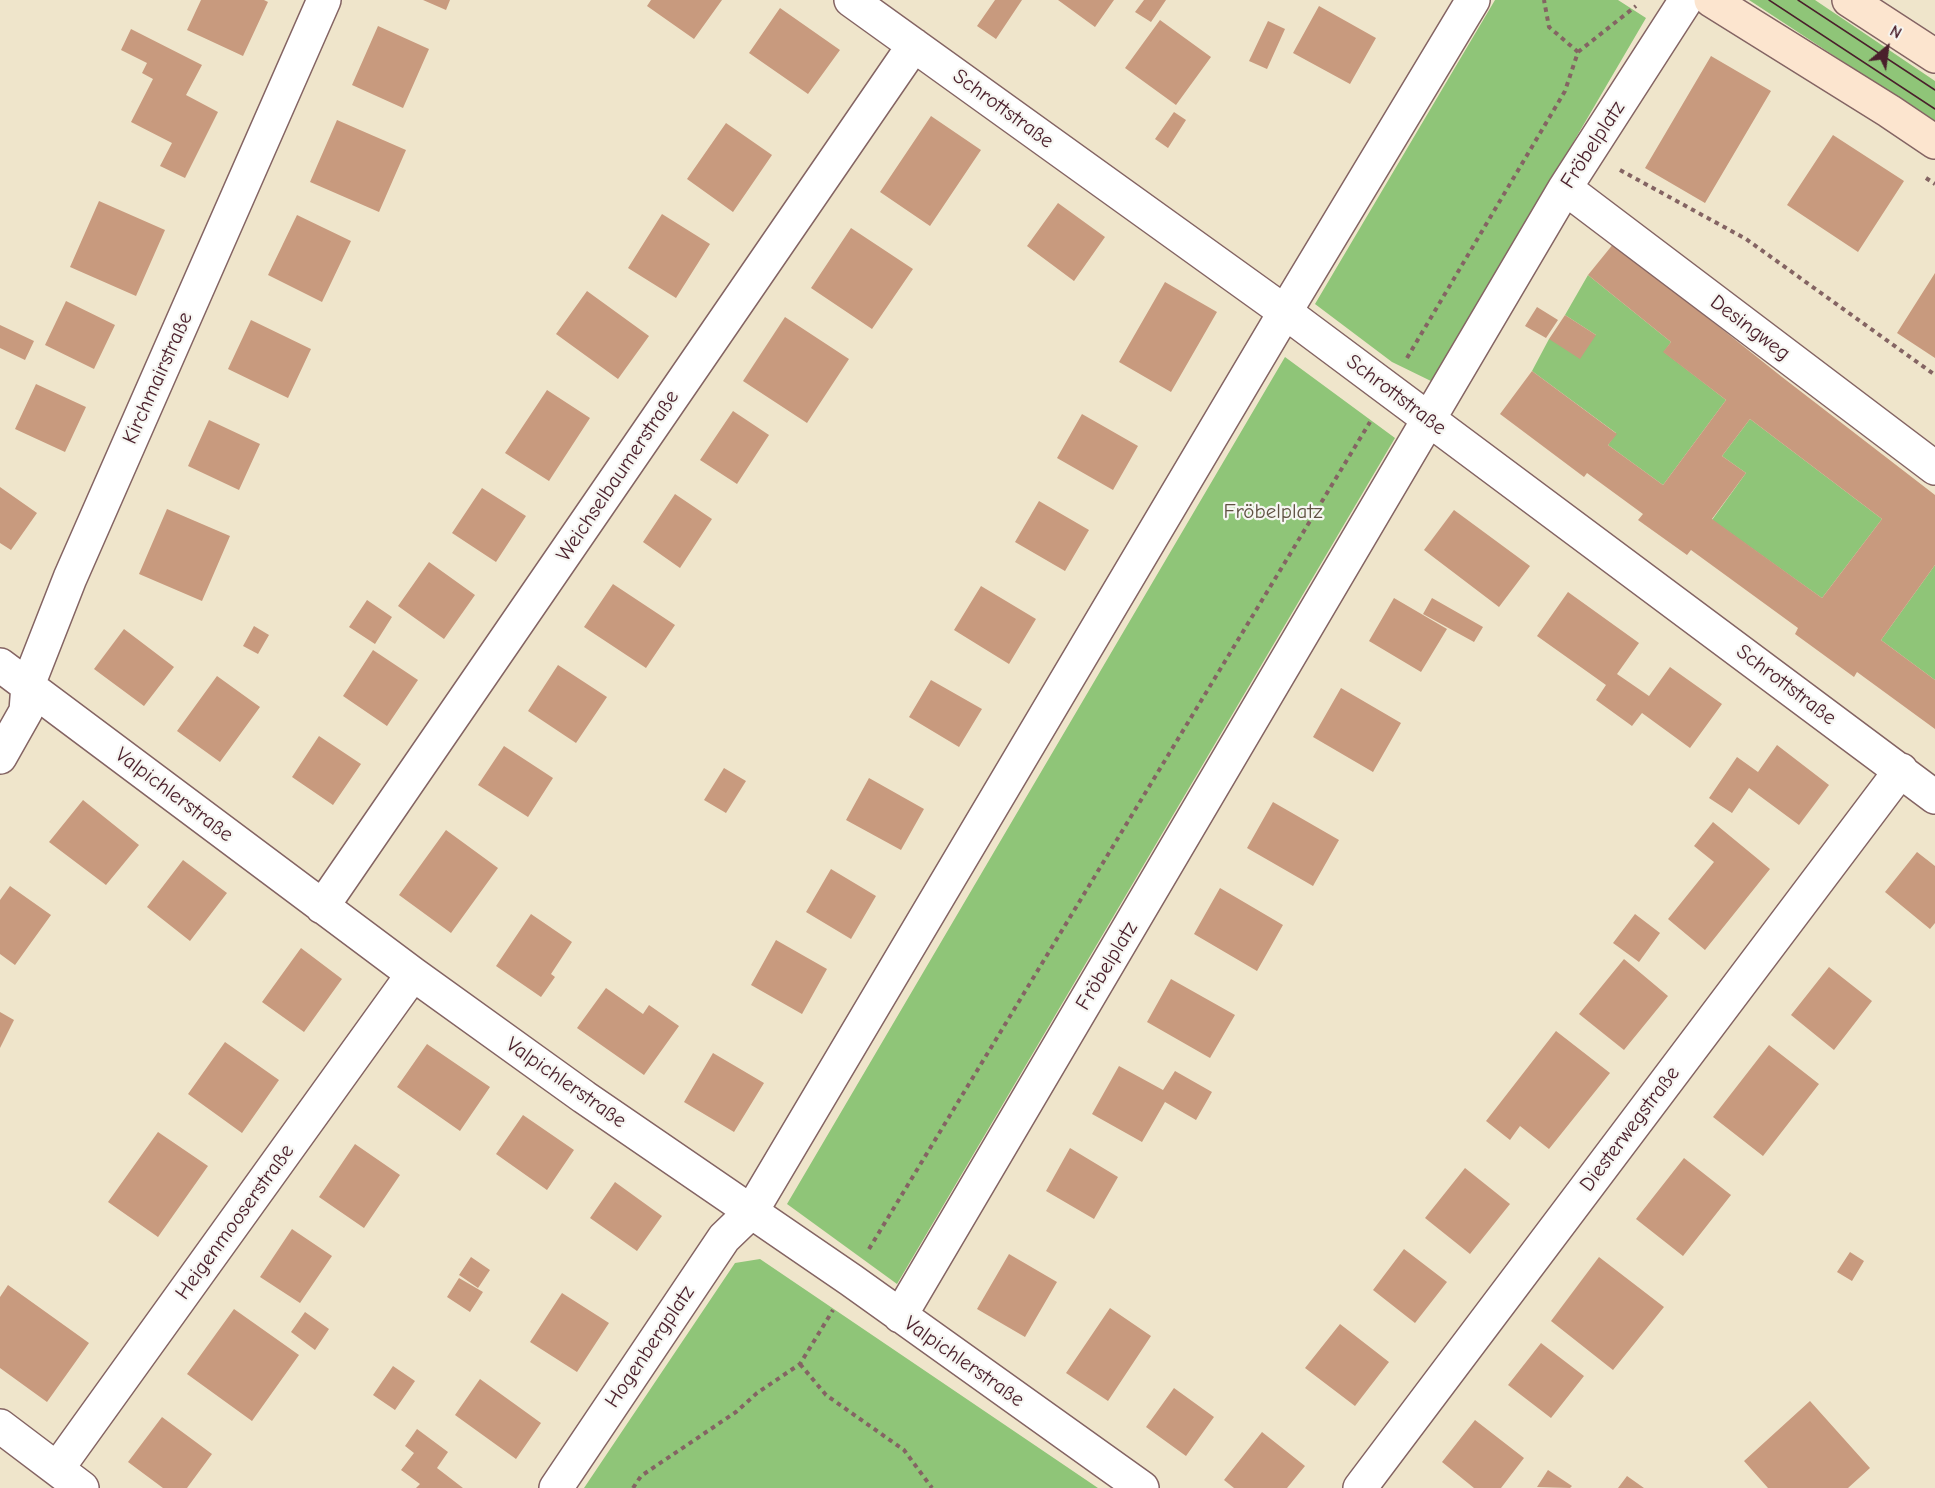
<!DOCTYPE html>
<html>
<head>
<meta charset="utf-8">
<style>
	body { margin:0 }
	#map { position:relative; width:1935px; height:1488px; overflow:hidden; background:#efe5cb; font-family:"Comic Neue",sans-serif }
	canvas { display:block }
	.north { position:absolute; left:1857px; top:18px; width:60px; height:60px; -webkit-text-stroke:4px #f6f6f2; paint-order:stroke; rotate:29deg; font-size:16px; font-weight:700; line-height:24px; text-align:center; color:#4a1f2b }
	.north::after { content:''; display:block; margin:auto; width:21px; height:27px; background:#4a1f2b; clip-path:polygon(50% 0,100% 100%,50% 72%,0 100%) }
</style>
</head>
<body>
<div id="map">
<canvas width="1935" height="1488"></canvas>
<div class="north">N</div>
</div>
<script>
const ctx = document.querySelector('canvas').getContext('2d');
ctx.lineJoin = 'round';
function fillPath(path, color) {
  ctx.fillStyle = color;
  ctx.fill(path, 'evenodd');
}
function poly(rows) {
  const path = new Path2D();
  for (const r of rows) {
    path.moveTo(r[0], r[1]);
    for (let i = 2; i < r.length; i += 2) path.lineTo(r[i], r[i + 1]);
  }
  return path;
}
function trace(path, color, width, dash) {
  ctx.strokeStyle = color;
  ctx.lineWidth = width;
  ctx.lineCap = dash ? 'butt' : 'round';
  ctx.setLineDash(dash || []);
  ctx.stroke(path);
}
function write(font, color, halo, rows, align = 'center') {
  ctx.font = font + ' "Comic Neue",sans-serif';
  ctx.lineWidth = 4.5;
  ctx.setLineDash([]);
  ctx.textBaseline = 'middle';
  ctx.strokeStyle = halo;
  ctx.fillStyle = color;
  for (const [text, x, y, turn = 0] of rows) {
    ctx.save();
    ctx.translate(x, y);
    ctx.rotate((+turn || 0) * Math.PI / 180);
    ctx.textAlign = isNaN(turn) ? turn : align;
    if (halo) ctx.strokeText(text, 0, 0);
    ctx.fillText(text, 0, 0);
    ctx.restore();
  }
}
fillPath(poly([
	[1495,0,1618,0,1646,18,1433,382,1392,362,1315,304],
	[1749,0,1815,0,1935,81,1935,122],
	[1588,275,1671,342,1664,352,1726,400,1663,485,1608,445,1616,433,1532,371,1549,339,1596,335,1565,315],
	[1285,357,1395,438,897,1284,787,1204],
	[1750,419,1882,519,1822,598,1712,520,1746,473,1722,456],
	[1935,565,1935,680,1881,640],
	[760,1259,1098,1488,584,1488,735,1263]
]), '#8fc578');
fillPath(poly([
	[201,0,264,0,268,2,243,56,187,30],
	[423,0,450,0,446,10],
	[651,0,722,0,694,39,647,6],
	[995,0,1022,0,996,39,977,26],
	[1058,0,1114,0,1095,27],
	[1144,0,1166,0,1151,22,1135,12],
	[1319,6,1376,38,1350,84,1293,53],
	[780,8,840,50,808,94,749,53],
	[1160,20,1211,57,1176,105,1125,68],
	[1268,21,1285,29,1267,69,1249,61],
	[378,26,429,49,403,108,352,85],
	[131,29,202,65,186,95,218,112,185,178,160,166,172,143,131,122,153,79,142,73,147,63,121,50],
	[1711,56,1771,91,1705,203,1645,168],
	[1174,112,1186,120,1168,148,1155,139],
	[931,116,981,150,930,226,880,192],
	[337,120,406,150,379,212,310,182],
	[726,123,772,155,733,212,687,179],
	[1833,135,1904,181,1858,252,1787,205],
	[99,201,165,230,136,296,70,267],
	[1058,203,1105,237,1074,281,1027,246],
	[662,214,710,244,676,298,628,268],
	[297,215,351,241,322,302,268,275],
	[851,228,913,269,872,329,811,288],
	[1614,243,1782,377,1935,495,1935,565,1881,640,1935,680,1935,729,1857,672,1854,677,1795,634,1798,628,1691,550,1687,555,1638,520,1643,514,1587,473,1584,477,1500,414,1532,371,1617,434,1608,445,1663,485,1726,400,1663,352,1671,342,1588,275],
	[1750,419,1882,519,1822,598,1712,519,1746,473,1722,456],
	[1935,273,1935,358,1897,333],
	[1165,282,1217,312,1171,392,1119,362],
	[587,291,649,336,618,379,556,334],
	[66,301,115,325,94,369,45,345],
	[1537,307,1558,320,1546,338,1525,326],
	[1565,315,1596,335,1580,359,1549,339],
	[785,317,849,359,807,423,743,381],
	[251,320,311,349,288,398,228,369],
	[0,325,34,341,25,360,0,348],
	[36,384,86,407,65,452,15,429],
	[547,390,590,418,549,481,505,453],
	[733,411,769,435,737,484,700,460],
	[1082,414,1138,446,1113,490,1057,458],
	[209,420,260,444,239,490,188,466],
	[0,487,37,513,11,550,0,543],
	[482,488,526,516,496,562,452,533],
	[675,494,712,519,680,568,643,542],
	[1039,501,1089,530,1065,571,1015,542],
	[167,509,230,536,202,601,139,574],
	[1454,510,1530,566,1499,607,1424,550],
	[429,562,475,595,444,639,398,606],
	[613,584,675,625,646,668,584,627],
	[981,586,1036,619,1009,664,954,630],
	[1568,592,1639,643,1617,674,1649,696,1670,667,1722,704,1690,748,1642,713,1632,726,1596,700,1606,685,1537,636],
	[1394,598,1447,629,1421,672,1369,641],
	[1432,598,1483,627,1474,642,1423,614],
	[367,600,392,617,375,644,349,627],
	[254,626,269,635,258,654,243,646],
	[124,629,174,667,144,706,94,669],
	[373,650,418,680,387,726,343,696],
	[558,665,607,697,576,743,528,711],
	[217,676,260,707,220,762,177,731],
	[931,680,982,709,959,747,909,717],
	[1341,688,1401,723,1373,772,1313,737],
	[319,736,361,764,333,805,292,777],
	[1777,745,1829,785,1799,825,1749,788,1732,813,1709,798,1737,757,1758,772],
	[504,746,553,778,528,817,478,785],
	[724,768,746,781,726,813,704,800],
	[869,778,924,809,901,850,846,820],
	[83,800,139,845,106,885,49,842],
	[1273,802,1339,840,1313,886,1247,848],
	[1713,822,1770,869,1705,950,1668,919,1714,862,1694,846],
	[446,830,498,868,451,933,399,895],
	[1917,852,1935,866,1935,923,1930,929,1885,892],
	[183,860,227,893,190,941,147,907],
	[831,869,876,896,851,939,806,912],
	[10,886,51,915,15,965,0,954,0,900],
	[1220,888,1283,925,1257,971,1194,934],
	[531,914,572,942,551,974,555,977,541,997,496,966],
	[1635,914,1660,933,1639,962,1613,943],
	[776,940,827,969,802,1014,751,985],
	[301,948,342,979,304,1032,262,1002],
	[1624,959,1668,996,1624,1050,1579,1014],
	[1829,967,1872,1001,1834,1050,1791,1015],
	[1171,979,1235,1015,1210,1058,1147,1022],
	[606,988,643,1014,649,1005,679,1026,644,1075,577,1028],
	[0,1012,14,1020,0,1048],
	[1556,1031,1610,1073,1549,1149,1520,1126,1510,1140,1486,1121],
	[225,1042,279,1080,242,1133,188,1094],
	[427,1044,490,1087,460,1131,397,1087],
	[1769,1045,1819,1084,1763,1156,1713,1117],
	[713,1053,764,1083,734,1132,684,1102],
	[1119,1066,1163,1090,1175,1071,1212,1092,1196,1120,1165,1102,1142,1142,1092,1114],
	[523,1115,574,1150,547,1190,496,1154],
	[158,1132,208,1166,158,1237,108,1202],
	[355,1144,400,1175,364,1228,319,1197],
	[1070,1148,1118,1177,1094,1219,1046,1191],
	[1684,1158,1731,1195,1683,1256,1636,1219],
	[1465,1168,1510,1204,1470,1254,1425,1218],
	[615,1182,662,1216,637,1251,590,1218],
	[292,1229,332,1256,300,1303,260,1277],
	[1404,1249,1447,1282,1415,1323,1373,1290],
	[1850,1252,1864,1261,1852,1281,1837,1272],
	[1009,1254,1057,1282,1025,1337,977,1309],
	[471,1257,490,1270,478,1288,459,1275],
	[1599,1257,1664,1307,1613,1370,1551,1321],
	[459,1278,483,1292,470,1312,447,1297],
	[8,1285,89,1343,47,1402,0,1368,0,1297],
	[562,1293,609,1323,577,1372,530,1342],
	[1110,1308,1151,1336,1108,1401,1066,1373],
	[234,1309,299,1355,252,1421,187,1374],
	[305,1312,329,1329,315,1350,291,1332],
	[1340,1324,1389,1362,1355,1406,1305,1368],
	[1541,1343,1584,1376,1551,1418,1508,1385],
	[393,1366,415,1381,395,1410,373,1395],
	[480,1379,541,1423,516,1459,455,1415],
	[1174,1388,1214,1417,1186,1456,1146,1427],
	[1810,1401,1870,1468,1848,1488,1768,1488,1744,1461],
	[162,1417,212,1454,187,1488,163,1488,128,1462],
	[1475,1420,1524,1458,1501,1488,1474,1488,1442,1462],
	[417,1429,448,1452,437,1468,463,1488,416,1488,420,1484,401,1470,414,1453,405,1446],
	[1262,1432,1305,1466,1287,1488,1234,1488,1224,1480],
	[1548,1470,1572,1486,1570,1488,1537,1487],
	[1627,1476,1644,1488,1618,1488]
]), '#c89a7e');
const street = poly([
	[851,0,1285,312,1935,797],
	[1565,188,1935,468],
	[0,665,413,974,584,1097,851,1280,1142,1488],
	[0,757,26,711,28,685,70,578,324,0],
	[322,907,914,45],
	[900,1316,1565,188,1686,0],
	[0,1426,82,1488],
	[57,1469,413,974],
	[556,1488,724,1238,751,1212,1285,312,1473,0],
	[1360,1488,1901,770]
]);
const secondary = poly([
	[1711,0,1889,111,1935,142],
	[1849,0,1935,56]
]);
trace(street, '#846463', 36);
trace(secondary, '#846463', 36);
trace(poly([
	[1578,52,1636,6],
	[1620,170,1746,239,1935,375],
	[1926,178,1935,184],
	[1407,358,1565,91,1578,52,1549,27,1544,0],
	[869,1249,1370,422],
	[800,1364,826,1395,904,1450,932,1488],
	[633,1488,641,1476,736,1412,757,1393,800,1364,833,1310]
]), '#846463', 4, [4.5, 4.5]);
trace(street, '#fff', 33);
trace(secondary, '#fce5cf', 33);
trace(poly([
	[1769,0,1935,109],
	[1798,0,1935,90]
]), '#4a1f2b', 1.5);
write('21px', '#4a1f2b', '#f6f6f2', [
	["Schrottstraße",1003,109,36],
	["Fröbelplatz",1593,145,-57],
	["Desingweg",1750,328,37],
	["Kirchmairstraße",158,378,-66],
	["Schrottstraße",1396,395,37],
	["Weichselbaumerstraße",618,476,-56],
	["Schrottstraße",1786,685,37],
	["Valpichlerstraße",174,795,37],
	["Fröbelplatz",1107,966,-59],
	["Valpichlerstraße",566,1083,35],
	["Diesterwegstraße",1630,1129,-53],
	["Heigenmooserstraße",235,1222,-54],
	["Hogenbergplatz",650,1347,-56],
	["Valpichlerstraße",964,1362,35]
]);
write('21px', '#5f5142', '#f6f6f2', [
	["Fröbelplatz",1273,512]
]);
</script>
</body>
</html>
